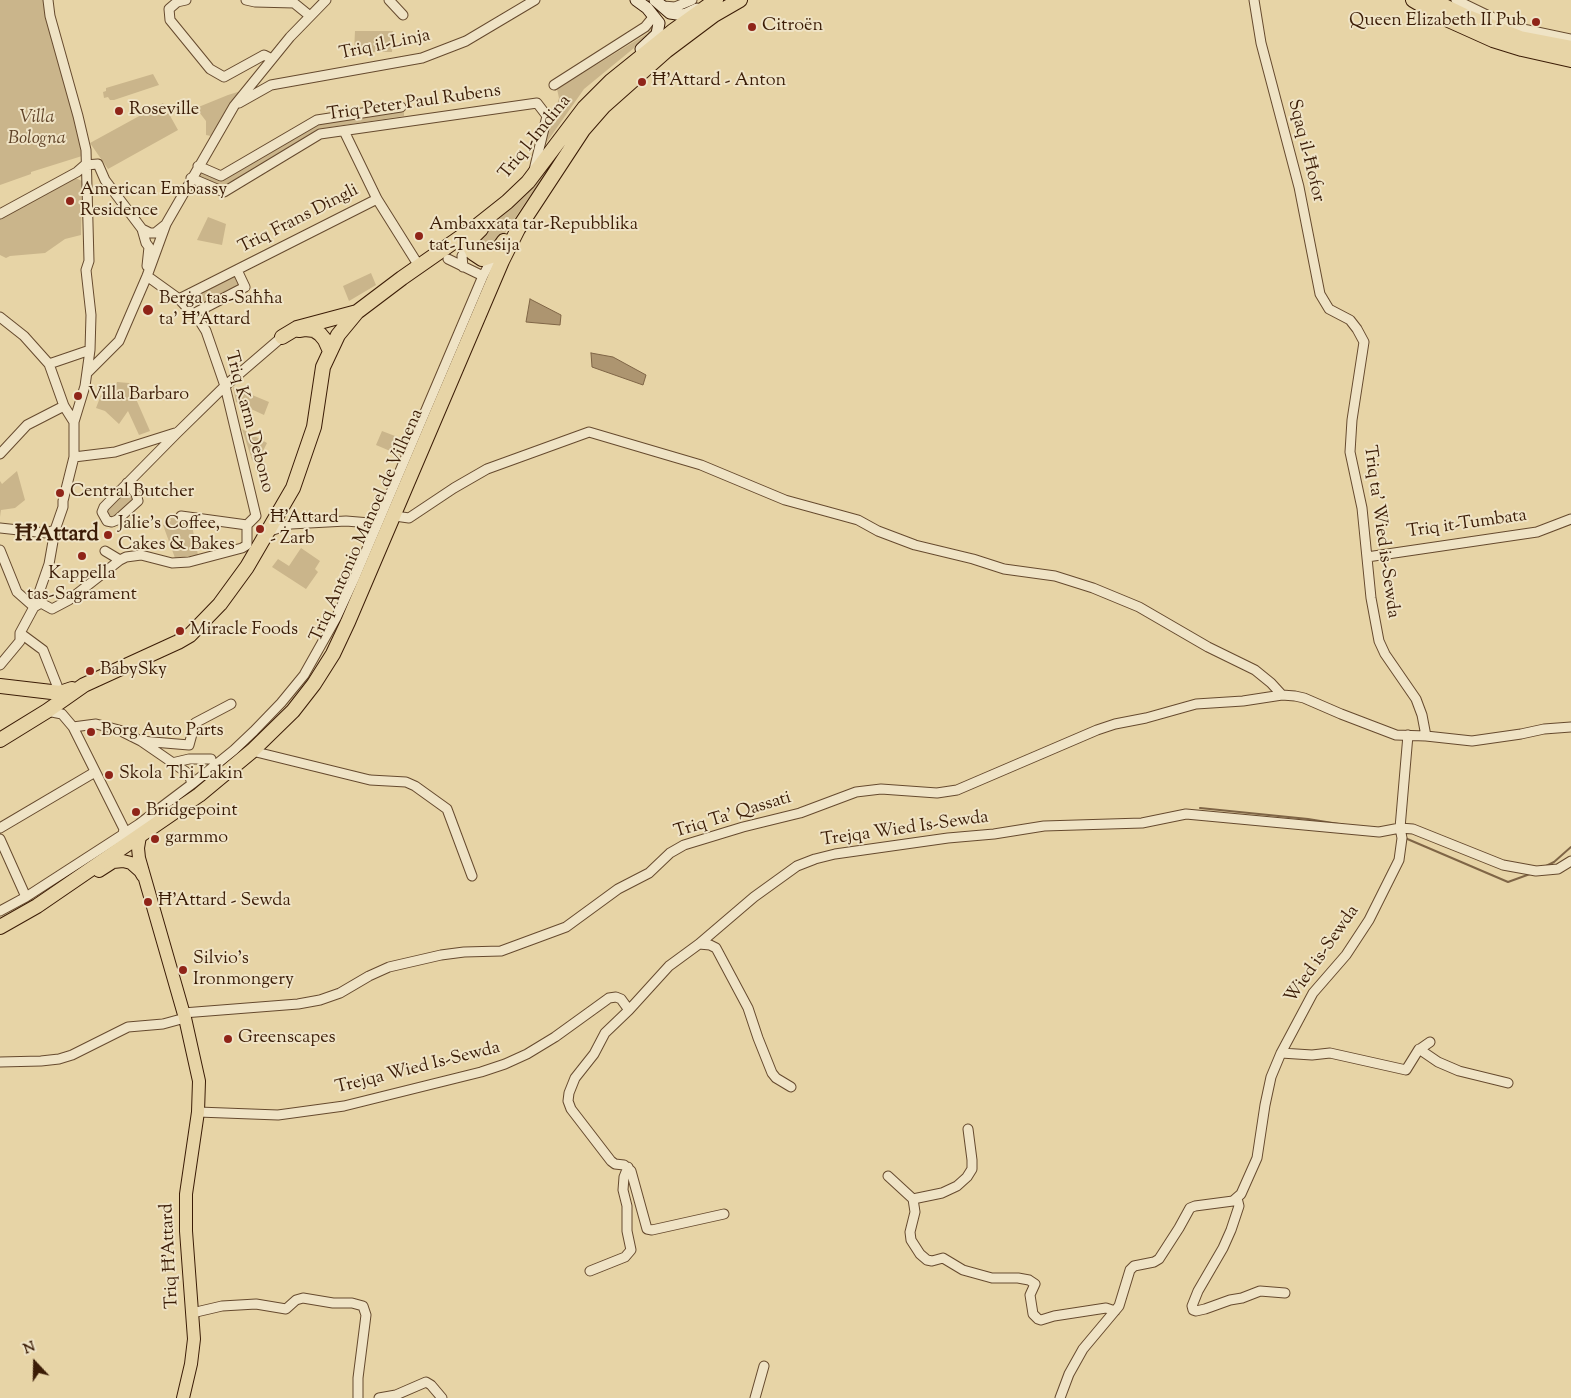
<!DOCTYPE html>
<html>
<head>
<meta charset="utf-8">
<style>
	body { margin:0 }
	#map { position:relative; width:1571px; height:1398px; overflow:hidden; background:#e7d4a6; font-family:"Sorts Mill Goudy",serif }
	canvas { display:block }
	.north { position:absolute; left:10px; top:1338px; width:50px; height:50px; -webkit-text-stroke:4px #efe3c5; paint-order:stroke; rotate:339deg; font-size:14px; font-weight:700; line-height:20px; text-align:center; color:#3b1c06 }
	.north::after { content:''; display:block; margin:auto; width:18px; height:22px; background:#3b1c06; clip-path:polygon(50% 0,100% 100%,50% 72%,0 100%) }
</style>
</head>
<body>
<div id="map">
<canvas width="1571" height="1398"></canvas>
<div class="north">N</div>
</div>
<script>
const ctx = document.querySelector('canvas').getContext('2d');
ctx.lineJoin = 'round';
function fillPath(path, color) {
  ctx.fillStyle = color;
  ctx.fill(path, 'evenodd');
}
function poly(rows) {
  const path = new Path2D();
  for (const r of rows) {
    path.moveTo(r[0], r[1]);
    for (let i = 2; i < r.length; i += 2) path.lineTo(r[i], r[i + 1]);
  }
  return path;
}
function trace(path, color, width, dash) {
  ctx.strokeStyle = color;
  ctx.lineWidth = width;
  ctx.lineCap = dash ? 'butt' : 'round';
  ctx.setLineDash(dash || []);
  ctx.stroke(path);
}
function write(font, color, halo, rows, align = 'center') {
  ctx.font = font + ' "Sorts Mill Goudy",serif';
  ctx.lineWidth = 4;
  ctx.setLineDash([]);
  ctx.textBaseline = 'middle';
  ctx.strokeStyle = halo;
  ctx.fillStyle = color;
  for (const [text, x, y, turn = 0] of rows) {
    ctx.save();
    ctx.translate(x, y);
    ctx.rotate((+turn || 0) * Math.PI / 180);
    ctx.textAlign = isNaN(turn) ? turn : align;
    if (halo) ctx.strokeText(text, 0, 0);
    ctx.fillText(text, 0, 0);
    ctx.restore();
  }
}
fillPath(poly([
	[0,0,44,0,44,8,64,76,82,156,31,172,31,174,0,185],
	[654,26,645,39,584,89,542,149,559,98,557,89,648,33,649,29],
	[355,31,393,31,392,52,354,52],
	[153,74,159,85,114,100,110,100,108,97,104,98,103,92,106,91,106,88],
	[241,91,223,116,211,136,206,135,206,121,196,108,228,95],
	[163,103,178,130,108,169,90,143],
	[404,110,404,116,318,129,223,188,199,178,201,173,222,181,317,124],
	[566,141,567,142,525,203,491,254,476,250,477,236,520,200],
	[73,177,82,181,81,235,65,239,45,253,10,256,6,258,0,255,0,219],
	[208,217,226,224,222,245,197,240],
	[371,273,376,285,349,301,343,286],
	[234,275,240,285,203,304,198,294],
	[117,382,129,383,150,431,139,435,128,411,119,424,105,411,96,408,101,395,112,397],
	[233,387,269,402,264,415,236,402],
	[242,429,267,443,257,463,252,460],
	[382,431,408,441,402,456,376,445],
	[17,471,25,500,15,508,1,510,0,517,0,481,2,484],
	[126,492,134,499,114,519,106,511],
	[177,513,180,520,191,521,198,555,175,558,163,525,171,521,169,516],
	[301,548,320,561,315,569,318,572,306,589,272,567,278,559,289,566]
]), '#cab58b');
const water = poly([
	[530,299,561,315,560,325,526,322,530,299],
	[591,353,613,357,646,375,643,385,592,367,591,353]
]);
fillPath(water, '#ad9570');
trace(water, '#7f6546', 1);
trace(poly([
	[1200,808,1308,819,1345,825],
	[1405,838,1508,882,1530,874],
	[1546,866,1554,862,1571,847]
]), '#7f6546', 2);
const minor = poly([
	[186,0,177,2,169,9,170,20,210,69,224,77,264,55,272,59],
	[246,0,255,2,294,3,310,16],
	[389,0,403,15],
	[1254,0,1261,43,1299,187,1320,294,1329,309,1350,320,1357,329,1364,342,1352,420,1350,452,1362,508,1371,598,1379,641,1385,654,1416,699,1422,715,1426,736],
	[1456,0,1489,16,1523,29,1571,39],
	[663,6,675,7,692,0],
	[554,85,645,27,654,16],
	[239,103,271,85,422,58,466,41,535,0],
	[344,131,377,199,419,266],
	[85,165,98,164,105,180,142,229,146,243,149,247,147,266],
	[198,166,221,176,317,120,401,107],
	[191,178,224,192,320,134,537,103,547,116,534,170],
	[0,214,77,172,85,165],
	[142,229,150,233,155,233,165,225],
	[448,259,483,276],
	[463,267,462,256,469,245],
	[179,299,377,199],
	[193,314,245,287,237,270],
	[0,317,24,336,49,364,64,406,74,422],
	[49,364,90,350],
	[88,372,119,341,147,276,166,224,234,106,290,37,326,0],
	[0,454,27,425,64,406],
	[74,457,115,452,175,433],
	[127,483,136,494,138,501,117,520,112,522,107,521,102,512,104,507,177,433,225,386,282,337],
	[181,516,247,525],
	[395,516,409,518,454,488,487,469,589,432,701,465,785,500,858,520,878,531,915,545,973,559,1004,569,1055,576,1093,588,1139,607,1208,647,1255,670,1271,683,1282,695],
	[0,528,46,533,55,530],
	[267,532,291,524,346,521,370,523,374,532],
	[0,550,17,592,34,607],
	[105,551,120,560],
	[1367,557,1537,532,1571,519],
	[34,607,41,603,52,609,69,600,120,560,126,557,141,555,172,563,189,562,242,548,247,545,247,525,256,516,225,386,206,331,201,323,179,299,147,276],
	[20,633,43,650,60,693],
	[0,665,20,641,20,633,34,607,49,564,55,530,63,507,63,501,74,457,74,422,85,386,90,350,91,315,86,270,89,261,86,150,78,116,50,16,48,0],
	[47,711,62,714,73,727,124,829,123,834],
	[73,727,96,724,119,730,141,741,189,774,192,784],
	[141,741,189,745,195,723,231,704],
	[252,751,370,780,406,782,415,786,447,809,472,876],
	[172,763,189,759,211,759],
	[0,828,95,772],
	[0,839,26,897],
	[0,911,26,897,139,824,192,784,234,750,254,731,281,703,304,675,336,618,355,577,483,276,494,255],
	[699,944,710,945,716,948,748,1008,758,1038,772,1073,776,1078,791,1087],
	[629,1010,605,1033,594,1054,575,1078,569,1093,568,1101,571,1109,611,1161,615,1164,624,1165,631,1171,647,1229,652,1230,724,1214],
	[183,1013,298,1004,320,1000,340,993,369,976,389,967,441,955,464,952,501,951,566,927,618,889,649,873,670,853,684,845,743,827,800,813,856,792,881,789,937,793,957,790,1097,730,1115,724,1146,718,1196,704,1243,701,1282,695,1295,696,1304,698,1341,714,1396,735,1426,736,1472,741,1521,734,1544,729,1571,727],
	[1420,1049,1430,1042],
	[1281,1053,1312,1055,1330,1053,1406,1070,1419,1049,1438,1062,1459,1071,1508,1083],
	[0,1062,41,1061,59,1059,72,1055,128,1027,163,1024,185,1018],
	[198,1112,278,1115,344,1106,481,1072,505,1064,527,1054,555,1037,609,998,616,997,621,999,629,1010,669,966,699,944,754,897,797,866,815,859,835,854,948,838,994,834,1044,826,1142,823,1186,814,1379,832,1400,828,1413,829,1503,865,1536,871,1558,869,1571,861],
	[888,1176,913,1199,915,1212,910,1232,911,1240,920,1254,927,1260,932,1261,943,1258,963,1270,992,1278,1018,1278,1029,1280,1035,1284,1030,1295,1033,1314,1038,1319,1041,1320,1054,1316,1106,1308,1115,1311],
	[1237,1198,1239,1206,1231,1230,1223,1248,1198,1291,1192,1306,1193,1310,1196,1311,1205,1309,1230,1300,1242,1298,1260,1291,1285,1293],
	[913,1199,942,1193,957,1186,967,1177,972,1169,972,1160,968,1129],
	[590,1271,625,1257,631,1250,627,1231,627,1206,623,1190,624,1177,628,1167],
	[192,1313,222,1306,256,1304,286,1309,296,1300,303,1298,333,1303,352,1303,363,1306,366,1315,358,1378,358,1398],
	[379,1398,396,1395,426,1382,431,1385,442,1398],
	[755,1398,764,1366],
	[1060,1398,1069,1374,1083,1349,1119,1306,1130,1270,1134,1266,1154,1262,1159,1259,1179,1228,1190,1208,1195,1206,1233,1201,1241,1194,1257,1158,1265,1105,1271,1077,1281,1053,1313,993,1346,955,1369,920,1399,860,1402,838,1400,828,1408,735]
]);
const secondary = poly([
	[636,0,647,8,659,23,657,34,641,49],
	[655,0,670,13,684,15,697,9]
]);
const primary = poly([
	[140,836,138,848,139,858,185,1018,199,1081,198,1112,186,1194,186,1231,194,1339,191,1364,183,1398],
	[99,871,113,862,123,861,131,863,140,871,143,876]
]);
const trunk = poly([
	[1413,0,1444,18,1493,40,1522,49,1571,60],
	[1432,0,1463,15,1520,38,1571,48],
	[481,229,474,236,469,245,473,253,482,259,494,255,504,241],
	[299,330,305,329,314,330,320,334,325,340,330,351],
	[282,337,297,328,357,312],
	[0,686,60,693,72,689],
	[0,740,47,711,84,685,178,642,190,635,220,604,247,567,293,488,314,427,323,367,338,335,357,312,402,278,478,225,507,202,528,182,584,108,611,81,673,31,716,0],
	[0,927,37,906,199,795,252,751,293,711,314,684,333,654,348,622,502,261,518,229,583,130,604,106,666,51,714,15,740,0]
]);
trace(minor, '#664a2e', 11);
trace(secondary, '#3b1c06', 13);
trace(primary, '#3b1c06', 14);
trace(trunk, '#3b1c06', 16);
trace(minor, '#efe3c5', 9);
trace(secondary, '#efe3c5', 11);
trace(primary, '#e7d4a6', 12);
trace(trunk, '#e7d4a6', 14);
for (const [x, y, r, color] of [
	[1536,22,5,"#8f2418"],
	[752,27,5,"#8f2418"],
	[642,82,5,"#8f2418"],
	[119,111,5,"#8f2418"],
	[70,201,5,"#8f2418"],
	[419,236,5,"#8f2418"],
	[148,310,6,"#8f2418"],
	[78,396,5,"#8f2418"],
	[60,493,5,"#8f2418"],
	[260,529,5,"#8f2418"],
	[108,535,5,"#8f2418"],
	[82,556,5,"#8f2418"],
	[180,631,5,"#8f2418"],
	[90,671,5,"#8f2418"],
	[91,732,5,"#8f2418"],
	[109,775,5,"#8f2418"],
	[136,812,5,"#8f2418"],
	[155,839,5,"#8f2418"],
	[148,902,5,"#8f2418"],
	[183,970,5,"#8f2418"],
	[228,1039,5,"#8f2418"]
]) {
  const dot = new Path2D();
  dot.arc(x, y, r, 0, 2 * Math.PI);
  ctx.fillStyle = color;
  ctx.fill(dot);
  trace(dot, '#efe3c5', 2);
}
write('18px', '#3b1c06', '#efe3c5', [
	["Queen Elizabeth II Pub",1526,22,"right"],
	["Citroën",762,27],
	["Ħ'Attard - Anton",652,82],
	["Roseville",129,111],
	["American Embassy",80,191],
	["Residence",80,212],
	["Ambaxxata tar-Repubblika",429,226],
	["tat-Tunesija",429,247],
	["Berġa tas-Saħħa",159,300],
	["ta' Ħ'Attard",159,321],
	["Villa Barbaro",88,396],
	["Central Butcher",70,493],
	["Ħ'Attard",270,519],
	["- Żarb",270,540],
	["Jalie's Coffee,",118,525],
	["Cakes & Bakes",118,546],
	["Kappella",82,575,"center"],
	["tas-Sagrament",82,596,"center"],
	["Miracle Foods",190,631],
	["BabySky",100,671],
	["Borg Auto Parts",101,732],
	["Skola Thi Lakin",119,775],
	["Bridgepoint",146,812],
	["garmmo",165,839],
	["Ħ'Attard - Sewda",158,902],
	["Silvio's",193,960],
	["Ironmongery",193,981],
	["Greenscapes",238,1039]
], 'left');
write('18px', '#3b1c06', '#efe3c5', [
	["Triq il-Linja",385,46,-12],
	["Triq Peter Paul Rubens",414,104,-8],
	["Triq l-Imdina",536,138,-51],
	["Sqaq il-Ħofor",1305,151,76],
	["Triq Frans Dingli",299,220,-27],
	["Triq Karm Debono",248,422,75],
	["Triq it-Tumbata",1467,525,-8],
	["Triq Antonio Manoel de Vilhena",368,526,-66],
	["Triq ta' Wied is-Sewda",1380,532,82],
	["Triq Ta' Qassati",733,816,-17],
	["Trejqa Wied Is-Sewda",905,830,-8],
	["Wied is-Sewda",1323,955,-55],
	["Trejqa Wied Is-Sewda",418,1069,-14],
	["Triq Ħ'Attard",171,1256,-93]
]);
write('italic 18px', '#5f4227', '#efe3c5', [
	["Villa",37,119],
	["Bologna",37,140]
]);
write('bold 22px', '#3b1c06', '#efe3c5', [
	["Ħ'Attard",57,536]
]);
</script>
</body>
</html>
